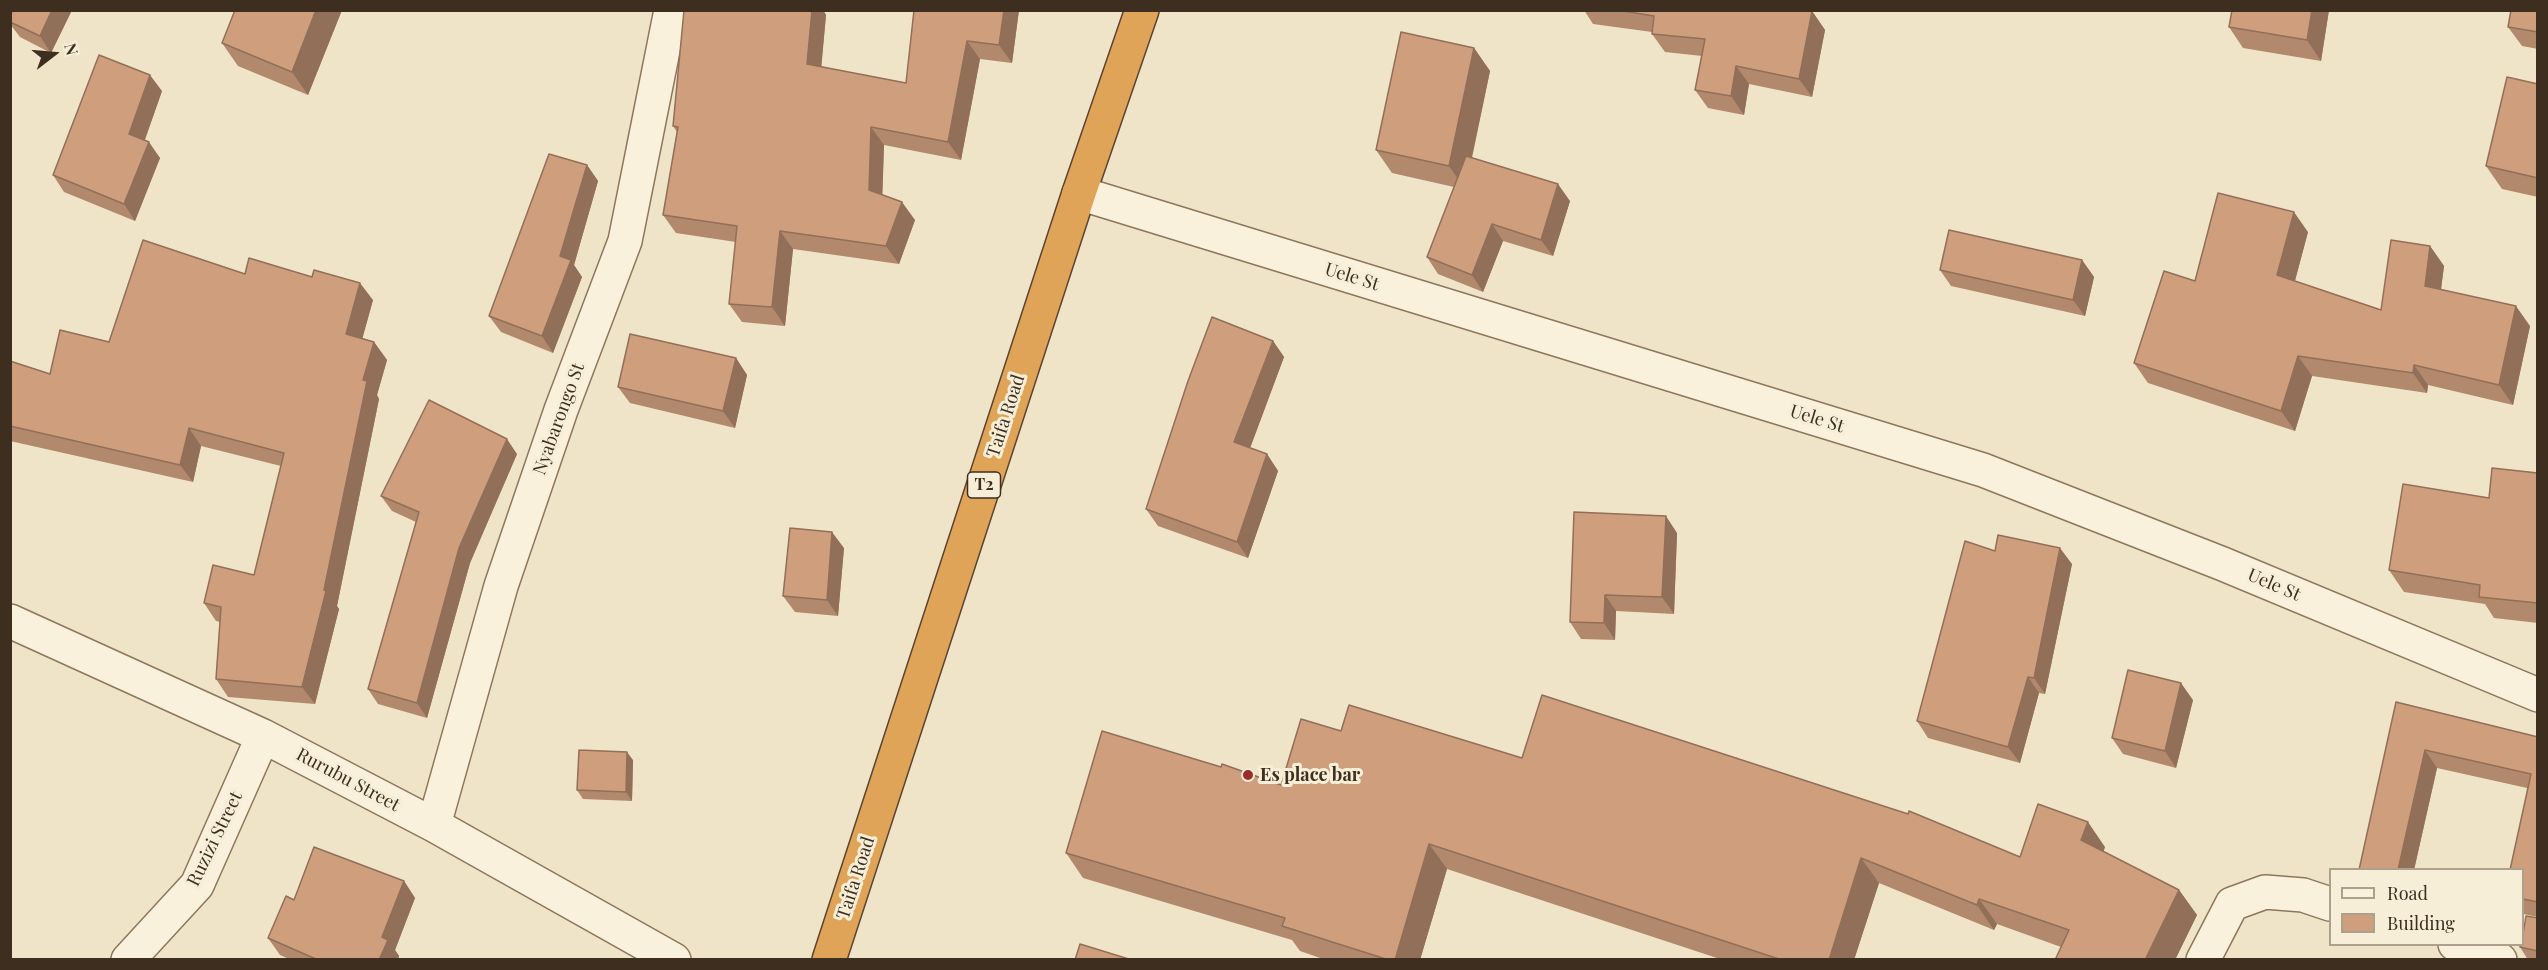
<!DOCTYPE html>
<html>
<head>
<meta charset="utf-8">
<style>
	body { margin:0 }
	#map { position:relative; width:2548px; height:970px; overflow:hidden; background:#f0e4c8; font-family:"Playfair Display",serif }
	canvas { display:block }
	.frame { position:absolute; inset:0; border:12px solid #3d2e20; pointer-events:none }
	.legend { position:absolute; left:2329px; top:868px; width:195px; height:78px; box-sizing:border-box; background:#f7eed8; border:2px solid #ada18e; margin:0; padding:8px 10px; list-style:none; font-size:18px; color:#3d2e20 }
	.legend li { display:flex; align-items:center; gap:12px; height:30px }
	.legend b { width:30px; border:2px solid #ada18e }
	.north { position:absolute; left:24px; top:24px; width:60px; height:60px; -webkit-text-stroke:4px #f7eed8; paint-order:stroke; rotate:74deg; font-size:16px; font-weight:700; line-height:24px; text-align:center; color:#3d2e20 }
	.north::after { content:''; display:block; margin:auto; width:21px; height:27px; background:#3d2e20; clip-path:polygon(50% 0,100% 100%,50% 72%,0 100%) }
</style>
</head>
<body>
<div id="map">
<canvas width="2548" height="970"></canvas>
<div class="frame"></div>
<ul class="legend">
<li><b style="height:8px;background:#faf1dc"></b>Road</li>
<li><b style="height:16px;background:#cf9f7d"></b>Building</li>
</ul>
<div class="north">N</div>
</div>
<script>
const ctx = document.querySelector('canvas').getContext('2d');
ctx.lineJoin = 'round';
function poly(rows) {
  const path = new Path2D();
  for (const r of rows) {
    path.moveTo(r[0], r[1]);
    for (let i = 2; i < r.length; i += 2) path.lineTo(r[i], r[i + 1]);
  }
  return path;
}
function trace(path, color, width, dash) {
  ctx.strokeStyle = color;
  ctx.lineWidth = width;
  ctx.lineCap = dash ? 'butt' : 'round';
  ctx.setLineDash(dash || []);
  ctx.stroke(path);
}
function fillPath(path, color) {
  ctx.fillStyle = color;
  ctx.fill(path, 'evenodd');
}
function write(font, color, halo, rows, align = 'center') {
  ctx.font = font + ' "Playfair Display",serif';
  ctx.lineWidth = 6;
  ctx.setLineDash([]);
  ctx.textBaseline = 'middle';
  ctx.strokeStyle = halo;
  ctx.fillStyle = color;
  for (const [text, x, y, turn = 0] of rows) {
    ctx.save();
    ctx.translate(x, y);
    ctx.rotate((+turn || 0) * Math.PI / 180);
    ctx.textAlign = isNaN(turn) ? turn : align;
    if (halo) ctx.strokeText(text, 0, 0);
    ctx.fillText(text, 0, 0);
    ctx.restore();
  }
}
const street = poly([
	[1079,193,1983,470,2223,564,2538,695],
	[10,621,263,736,434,825,674,960],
	[434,825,501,586,561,410,625,241,671,10],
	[2455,944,2500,960],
	[128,960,197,885,263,736],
	[2203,960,2232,904,2265,892,2303,895,2330,904]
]);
const highway = poly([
	[829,960,1079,193,1142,10]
]);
trace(street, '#8d765c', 36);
trace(highway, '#5b4430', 36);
trace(street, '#faf1dc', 33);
trace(highway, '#e0a458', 33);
fillPath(poly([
	[13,10,72,10,51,53,20,37,10,24,10,16],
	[235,10,342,10,308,95,238,66,222,43],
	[684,10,823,10,826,15,821,67,906,83,914,10,1019,10,1012,63,980,59,961,160,884,145,882,195,915,220,899,264,793,249,785,326,742,322,729,304,736,242,676,233,663,215,677,132,673,126],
	[1584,10,1808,10,1812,11,1825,30,1812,97,1749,84,1744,115,1708,108,1695,90,1702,56,1665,52,1652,34,1652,32,1593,24],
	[2232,10,2329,10,2321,61,2243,48,2229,27],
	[2538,10,2538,49,2522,46,2508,27],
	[1474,48,1490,71,1472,158,1570,201,1553,256,1503,241,1483,292,1438,274,1427,257,1454,187,1392,173,1376,150],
	[2538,84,2538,197,2502,189,2486,166],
	[162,91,145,140,160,158,135,221,64,192,53,175],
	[587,165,598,181,574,265,582,277,553,353,501,332,489,316],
	[2308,232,2295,281,2381,310,2430,246,2444,266,2441,289,2530,326,2513,405,2428,385,2427,393,2312,376,2295,431,2148,383,2134,363,2195,281],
	[2082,260,2094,277,2085,316,1951,286,1940,270],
	[245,274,373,300,362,338,374,342,387,360,377,395,379,399,337,606,339,609,315,704,228,697,216,679,220,622,216,621,204,603,254,575,281,466,201,446,193,482,10,441,10,361,50,374,109,342],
	[1273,341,1284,357,1250,448,1267,454,1278,471,1248,558,1158,526,1146,509],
	[736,358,747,375,735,428,630,403,618,387],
	[517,454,470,563,427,718,378,704,368,689,416,522,392,511,381,496],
	[2538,473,2538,623,2494,618,2485,604,2404,592,2389,570,2489,498],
	[1677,533,1674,614,1616,611,1615,640,1581,639,1570,622],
	[844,548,838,616,795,612,783,596],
	[1995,551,2072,564,2045,694,2039,693,2020,763,1928,738,1917,721],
	[2193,700,2176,768,2123,754,2112,738],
	[2396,702,2538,737,2538,917,2523,914,2523,870,2527,788,2437,768,2414,870],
	[1341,731,1522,758,2020,857,2105,847,2103,852,2179,890,2197,915,2175,960,2055,960,2061,947,1997,924,1994,930,1879,883,1854,960,1723,960,1447,869,1420,960,1326,960,1300,951,1292,940,1083,878,1066,853,1281,785],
	[633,760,632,801,583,799,577,790],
	[404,881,415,898,395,950,399,956,398,960,291,960,280,955,268,938,294,900],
	[2538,918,2538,960,2528,960,2520,947]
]), '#b2896c');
fillPath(poly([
	[52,10,72,10,51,53,40,36],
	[316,10,342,10,308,95,292,72],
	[812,10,823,10,826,15,820,82,807,64],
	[1004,10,1019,10,1012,63,999,45],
	[2312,10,2329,10,2321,61,2307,40],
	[1812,11,1825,30,1812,97,1799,79],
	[967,41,980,59,961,160,948,142],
	[1474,48,1490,71,1465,189,1449,166],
	[1736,66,1749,84,1744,115,1731,96],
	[150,75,162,91,141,150,129,134],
	[871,127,884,145,882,208,869,190],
	[149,142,160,158,135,221,124,204],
	[587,165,598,181,574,265,582,277,553,353,542,336,560,256],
	[1558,184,1570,201,1553,256,1541,240],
	[902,202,915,220,899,264,886,246],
	[2294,212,2308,232,2291,295,2277,275],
	[1492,224,1503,241,1483,292,1472,275],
	[780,231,793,249,785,326,772,307],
	[2430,246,2444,266,2439,305,2425,286],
	[2082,260,2094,277,2085,316,2073,300],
	[360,283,373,300,359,351,346,334],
	[2516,306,2530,326,2513,405,2499,385],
	[1273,341,1284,357,1246,459,1234,442],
	[374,342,387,360,377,395,379,399,337,606,339,609,315,704,302,687,324,590,363,380],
	[2298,356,2312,376,2295,431,2281,411],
	[736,358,747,375,735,428,723,411],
	[2414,365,2428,385,2427,393,2413,373],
	[189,428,201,446,193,482,180,465],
	[507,439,517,454,470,563,427,718,417,703,459,548],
	[1267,454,1278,471,1248,558,1237,542],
	[1666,516,1677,533,1674,614,1662,597],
	[832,532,844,548,838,616,827,600],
	[2060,548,2072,564,2045,694,2034,678],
	[1605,595,1616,611,1615,640,1604,623],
	[2028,677,2039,693,2020,763,2008,747],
	[2181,683,2193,700,2176,768,2165,751],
	[2425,750,2437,768,2414,870,2398,870],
	[627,752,633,760,632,801,626,792],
	[2088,822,2105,847,2099,865,2081,840],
	[1429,844,1447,869,1420,960,1395,960],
	[1861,858,1879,883,1854,960,1829,960],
	[404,881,415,898,395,950,399,956,398,960,379,960,382,937],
	[2179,890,2197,915,2175,960,2145,960],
	[1979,899,1997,924,1994,930,1977,905]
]), '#916f58');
const building = poly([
	[13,10,52,10,40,36,10,22,10,16,13,10],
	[235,10,316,10,292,72,222,43,235,10],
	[684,10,812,10,807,64,906,83,914,10,1004,10,999,45,967,41,948,142,871,127,869,190,902,202,886,246,780,231,772,307,729,304,737,226,663,215,678,127,673,126,684,10],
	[1617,10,1808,10,1812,11,1799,79,1736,66,1731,96,1695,90,1705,39,1652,34,1654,16,1617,10],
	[2232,10,2312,10,2307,40,2229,27,2232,10],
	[2511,10,2538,10,2538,32,2508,27,2511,10],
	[1401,32,1474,48,1449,166,1376,150,1401,32],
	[99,55,150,75,129,134,149,142,124,204,53,175,99,55],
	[2507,77,2538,84,2538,178,2486,166,2507,77],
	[549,154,587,165,560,256,571,260,542,336,489,316,549,154],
	[1466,156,1558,184,1541,240,1492,224,1472,275,1427,257,1466,156],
	[2218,193,2294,212,2277,275,2381,310,2391,240,2430,246,2425,286,2516,306,2499,385,2414,365,2413,373,2298,356,2281,411,2134,363,2164,271,2195,281,2218,193],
	[1949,230,2082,260,2073,300,1940,270,1949,230],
	[143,240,245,274,249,258,312,277,314,270,360,283,346,334,374,342,363,380,367,381,324,590,326,591,302,687,216,679,221,607,204,603,213,565,254,575,284,453,189,428,180,465,10,426,10,361,50,374,60,330,109,342,143,240],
	[1212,317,1273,341,1234,442,1267,454,1237,542,1146,509,1188,381,1212,317],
	[630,334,736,358,723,411,618,387,630,334],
	[429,400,507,439,459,548,417,703,368,689,419,512,381,496,429,400],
	[2492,468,2538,473,2538,603,2479,597,2480,585,2389,570,2403,484,2489,498,2492,468],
	[1574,512,1666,516,1662,597,1605,595,1604,623,1570,622,1574,512],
	[790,528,832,532,827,600,783,596,790,528],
	[1998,535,2060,548,2034,678,2028,677,2008,747,1917,721,1965,541,1995,551,1998,535],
	[2128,670,2181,683,2165,751,2112,738,2128,670],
	[1542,695,1908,814,1909,811,2020,857,2038,804,2088,822,2081,840,2179,890,2145,960,2055,960,2069,930,1979,899,1977,905,1861,858,1829,960,1782,960,1429,844,1395,960,1389,960,1282,926,1285,918,1066,853,1102,731,1221,767,1222,764,1281,785,1301,719,1341,731,1349,705,1522,758,1542,695],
	[2396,702,2538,737,2538,902,2523,899,2523,870,2510,870,2531,774,2425,750,2398,870,2359,870,2396,702],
	[579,750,627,752,626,792,577,790,579,750],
	[314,847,404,881,382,937,388,940,379,960,318,960,268,938,286,896,294,900,314,847],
	[2526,916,2538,918,2538,951,2520,947,2520,945,2523,945,2523,934,2526,916],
	[1080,944,1132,960,1075,960,1080,944]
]);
fillPath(building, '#cf9f7d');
trace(building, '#916f58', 1.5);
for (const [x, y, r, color] of [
	[1248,775,6,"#9e2a2b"]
]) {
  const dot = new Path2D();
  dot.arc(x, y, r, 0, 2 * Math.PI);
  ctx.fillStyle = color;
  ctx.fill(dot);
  trace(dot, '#f7eed8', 2);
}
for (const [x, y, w] of [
	[984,485,33]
]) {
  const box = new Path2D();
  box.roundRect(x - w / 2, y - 13, w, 26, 4.5);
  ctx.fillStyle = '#f7eed8';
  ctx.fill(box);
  trace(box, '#3d2e20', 1.5);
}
write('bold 16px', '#3d2e20', null, [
	["T2",984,485]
]);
write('18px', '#3d2e20', '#f7eed8', [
	["Uele St",1352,277,17],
	["Taifa Road",1006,416,-72],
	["Nyabarongo St",559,419,-70],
	["Uele St",1817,419,17],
	["Uele St",2274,585,23],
	["Rurubu Street",348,780,28],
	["Ruzizi Street",215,839,-64],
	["Taifa Road",856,878,-72]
]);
write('bold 18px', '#3d2e20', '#f7eed8', [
	["Es place bar",1260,775]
], 'left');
</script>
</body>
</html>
